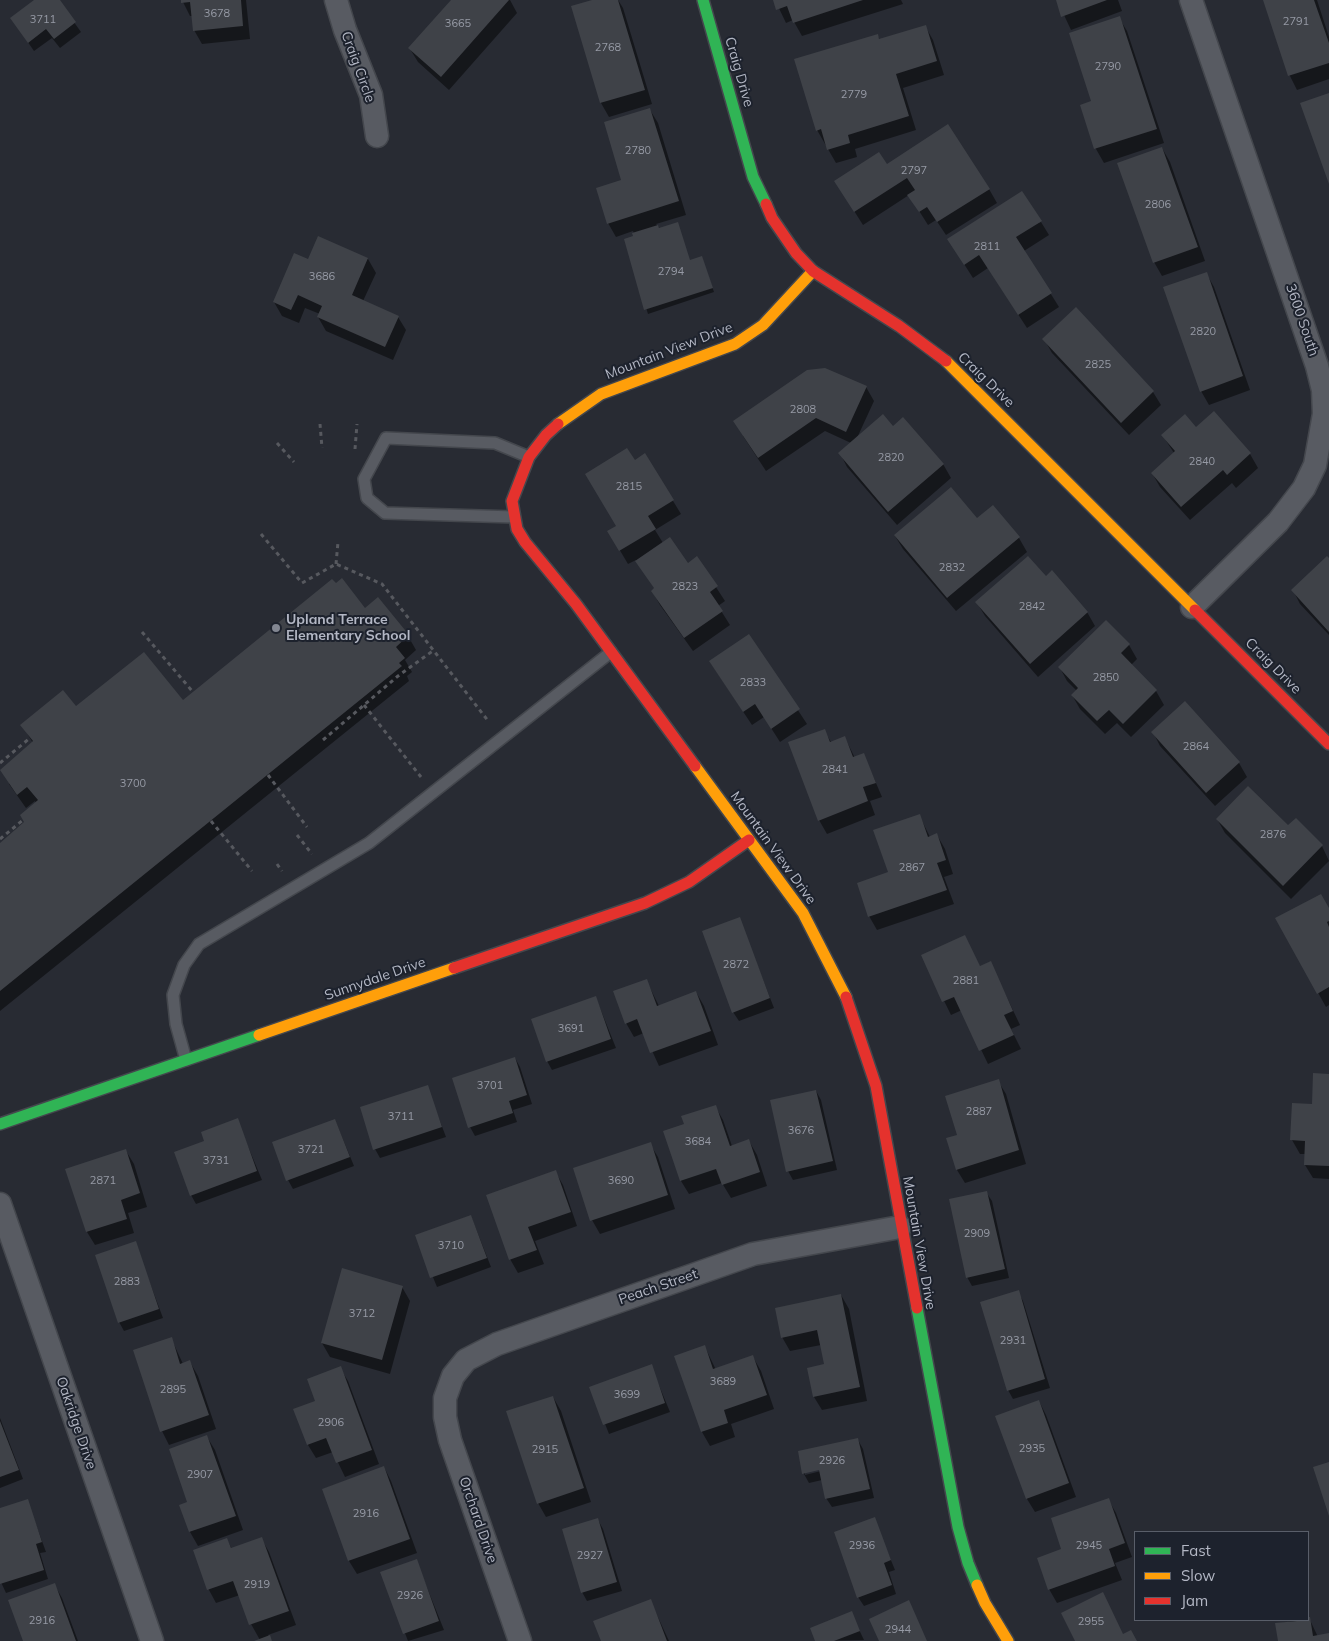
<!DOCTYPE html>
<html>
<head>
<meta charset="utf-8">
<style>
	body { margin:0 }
	#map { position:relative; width:1329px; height:1641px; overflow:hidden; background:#282b33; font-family:Mulish,sans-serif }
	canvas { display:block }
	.legend { position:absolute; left:1134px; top:1531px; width:175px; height:90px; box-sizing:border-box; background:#1d222d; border:1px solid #595e69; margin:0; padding:6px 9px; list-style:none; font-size:15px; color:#b3b7c4 }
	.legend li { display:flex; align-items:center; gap:10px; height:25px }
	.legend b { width:25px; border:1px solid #595e69 }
</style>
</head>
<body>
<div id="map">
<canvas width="1329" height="1641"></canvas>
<ul class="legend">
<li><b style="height:6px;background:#30b455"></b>Fast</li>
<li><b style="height:6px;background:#ff9f0a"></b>Slow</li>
<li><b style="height:6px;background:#e5322d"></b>Jam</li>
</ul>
</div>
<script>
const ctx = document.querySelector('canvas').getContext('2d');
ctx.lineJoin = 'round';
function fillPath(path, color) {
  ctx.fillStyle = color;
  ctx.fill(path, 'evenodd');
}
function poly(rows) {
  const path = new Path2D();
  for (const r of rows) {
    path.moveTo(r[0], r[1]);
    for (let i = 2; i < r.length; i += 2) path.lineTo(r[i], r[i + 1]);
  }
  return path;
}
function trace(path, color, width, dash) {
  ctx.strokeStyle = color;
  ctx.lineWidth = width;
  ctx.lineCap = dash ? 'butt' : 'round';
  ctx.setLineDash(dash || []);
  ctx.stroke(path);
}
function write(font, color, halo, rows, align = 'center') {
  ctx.font = font + ' Mulish,sans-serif';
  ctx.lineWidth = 4;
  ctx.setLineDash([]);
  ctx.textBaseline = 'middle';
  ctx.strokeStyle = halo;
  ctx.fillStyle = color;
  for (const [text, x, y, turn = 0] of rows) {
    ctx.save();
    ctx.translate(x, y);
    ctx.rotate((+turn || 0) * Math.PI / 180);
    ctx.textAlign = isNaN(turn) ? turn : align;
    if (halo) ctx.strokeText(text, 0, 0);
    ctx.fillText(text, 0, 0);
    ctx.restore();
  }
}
fillPath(poly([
	[36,0,58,0,81,32,60,48,52,38,34,51,12,19],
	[182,0,246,0,250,39,202,44,194,30,193,16,190,16],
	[453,0,510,0,517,13,449,90,418,62,410,49],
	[596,0,618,0,623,8,652,104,609,117,601,103,572,7],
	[775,0,901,0,903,4,802,36,793,20,786,23],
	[1057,0,1118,0,1122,11,1071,30],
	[1264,0,1317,0,1329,37,1329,79,1297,90,1290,76],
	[1119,18,1127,31,1164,143,1104,163,1096,149,1081,106,1093,102],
	[925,26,933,40,944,75,903,88,916,130,855,149,857,157,836,163,817,130,877,35,880,40],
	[650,110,658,123,686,215,656,224,690,262,702,258,714,292,648,314,625,240,635,237,633,231,616,237,608,223],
	[1162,148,1170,162,1205,261,1162,276,1154,262],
	[886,165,989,189,997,203,946,235,936,220,928,225,909,195,863,225,844,195],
	[1041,222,1049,235,1024,251,1059,307,1027,328,988,268,973,278,957,253],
	[368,259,376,273,363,301,398,317,406,330,393,360,326,331,318,317,320,314,305,308,299,323,282,316,274,302,308,261],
	[1206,273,1214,287,1250,390,1209,405,1201,391],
	[1044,339,1153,392,1161,405,1129,435,1052,353],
	[866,387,874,401,857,438,893,428,943,464,951,478,897,525,847,467,840,453,851,443,825,431,766,471,743,436],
	[1214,413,1250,454,1258,468,1236,488,1232,483,1190,520,1160,487,1152,473,1174,453,1163,436,1196,429],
	[645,455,681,514,655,530,663,543,687,564,697,558,725,601,718,606,730,625,693,651,660,605,652,591,655,589,636,560,628,564,609,532,617,526,635,461],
	[977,519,1019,538,1027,552,956,611,903,549,895,536],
	[1329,560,1329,635,1300,604,1293,590],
	[1046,577,1087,612,1095,626,1038,677,985,616,977,603],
	[378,599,408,636,416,650,405,660,412,672,407,676,409,681,0,1011,0,845,25,823,36,803,35,801,26,808,9,784,33,743,22,725,75,708,183,701,365,609],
	[1106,622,1129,645,1137,659,1131,665,1156,691,1164,705,1131,737,1117,723,1105,734,1080,709,1072,695,1077,691,1067,681,1060,668],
	[749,636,807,724,780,742,764,717,752,725,710,662],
	[1185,703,1239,763,1247,777,1215,806,1160,746,1153,732],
	[824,730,831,742,845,738,855,758,864,755,882,797,870,801,875,815,827,834,819,820],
	[919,815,930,837,937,835,945,849,953,874,944,877,954,904,877,930,869,916],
	[1217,819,1288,827,1296,820,1322,846,1329,861,1291,899,1225,833],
	[1329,910,1329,1005,1326,1007,1277,919],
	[739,918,774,1008,739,1021,733,1012],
	[965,937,980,967,990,962,1020,1025,1011,1029,1021,1049,988,1064,962,1010,951,1015,922,956],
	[646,980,659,1006,696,992,704,1006,718,1045,659,1066,644,1033,634,1037,626,1023],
	[596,998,616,1048,552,1070,547,1061],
	[515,1058,520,1067,532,1104,513,1110,517,1122,475,1136,470,1127],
	[1329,1075,1329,1179,1313,1178,1305,1165,1306,1154,1300,1154,1292,1140],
	[998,1081,1006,1094,1026,1164,965,1183,957,1170,958,1136],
	[427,1087,446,1137,380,1158,375,1149],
	[816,1091,821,1100,837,1170,793,1180,788,1171],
	[715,1106,723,1120,732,1146,749,1141,757,1155,767,1186,731,1198,722,1183,689,1194,681,1181,685,1125],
	[237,1120,262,1180,196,1204,191,1195,206,1142],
	[335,1120,354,1166,293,1189,288,1180],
	[650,1144,658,1157,675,1209,600,1234,592,1220],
	[126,1151,134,1164,147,1207,128,1213,134,1233,95,1245,87,1232],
	[555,1171,563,1185,577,1226,535,1241,544,1264,518,1273,510,1259],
	[986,1192,992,1201,1009,1278,972,1286,967,1277],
	[471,1216,491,1267,437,1287,416,1236],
	[135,1243,163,1318,124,1331,119,1322],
	[402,1287,410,1301,390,1374,330,1357,322,1343],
	[1018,1292,1023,1301,1050,1388,1013,1399,1008,1390],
	[841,1295,849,1309,867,1401,822,1410,814,1397,825,1365,821,1345,790,1351,782,1337],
	[171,1338,183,1364,190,1362,198,1376,216,1429,169,1445,162,1431],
	[705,1347,716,1370,753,1357,761,1371,774,1409,731,1424,735,1437,710,1446,702,1432,675,1357],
	[651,1366,670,1412,609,1434,591,1388],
	[340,1368,348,1381,379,1464,345,1477,333,1452,316,1458,308,1445,317,1402],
	[553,1397,561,1411,591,1502,546,1517,538,1503],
	[1039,1401,1046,1415,1076,1497,1035,1512,1027,1499,997,1416],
	[0,1418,23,1479,0,1488],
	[207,1437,215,1450,243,1530,198,1546,190,1532,181,1505,189,1503],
	[858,1440,863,1449,874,1498,832,1507,826,1498,822,1480,809,1483,804,1474,799,1452],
	[825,1468,825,1470,805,1475,805,1472],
	[384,1467,391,1481,417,1553,357,1574,349,1561,323,1489],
	[1108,1499,1116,1513,1132,1557,1115,1563,1122,1580,1057,1603,1049,1589,1063,1550],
	[27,1500,46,1552,40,1553,48,1579,6,1593,0,1580,0,1509],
	[874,1519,895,1570,889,1572,896,1594,864,1606,858,1597],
	[598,1520,603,1529,622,1591,587,1601,582,1592],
	[261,1538,269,1552,296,1625,268,1635,272,1641,257,1641,260,1640,251,1624,240,1595,216,1603,209,1590,195,1551,227,1540,232,1549],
	[416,1560,444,1630,408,1641,382,1573],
	[54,1584,62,1598,78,1641,24,1641],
	[650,1600,669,1641,602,1641],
	[851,1613,864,1640,816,1641],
	[1309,1618,1318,1637,1329,1635,1329,1641,1279,1641,1277,1624]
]), '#0007');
fillPath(poly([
	[34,0,60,0,76,22,54,39,46,29,28,43,10,18],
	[181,0,241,0,243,26,193,31,190,2,181,3],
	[451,0,509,0,441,77,408,48],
	[592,0,618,0,645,90,600,103,571,6],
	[773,0,863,0,793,23,787,6,776,10],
	[1056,0,1107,0,1061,17],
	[1263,0,1314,0,1329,43,1329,63,1288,76],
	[1120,16,1157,129,1094,149,1080,105,1091,101,1069,33],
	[926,25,937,61,896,74,909,116,848,135,850,143,827,150,821,129,816,131,794,59,878,34,879,39],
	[1329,93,1329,184,1300,103],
	[650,108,679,201,607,224,596,188,621,180,604,122],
	[948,124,990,189,937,222,927,207,919,212,907,195,915,190,907,178,854,212,834,181,879,152,887,164],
	[1162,147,1198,247,1153,263,1117,163],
	[1022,191,1042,221,1016,237,1052,293,1018,315,979,255,964,265,947,239],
	[678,222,690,260,702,256,713,288,644,310,624,239,633,236,632,233,658,225,659,228],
	[318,236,368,258,352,295,399,316,385,347,317,317,322,306,298,295,291,310,273,302,294,253,308,259],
	[1207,272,1243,376,1200,392,1163,287],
	[1076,307,1154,391,1121,423,1042,339],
	[825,368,867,386,846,432,816,418,758,458,733,421,807,370],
	[1214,411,1251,453,1227,475,1223,470,1181,507,1151,473,1175,451,1161,435,1185,414,1196,427],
	[883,414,893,426,903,417,944,464,888,512,838,453],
	[627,448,635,460,645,453,674,500,648,516,656,529,619,551,607,531,616,526,585,474],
	[951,487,977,518,993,505,1020,537,947,598,894,535],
	[670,537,688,563,697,556,718,586,710,592,723,611,684,638,651,591,654,588,635,561],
	[1028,556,1046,576,1052,570,1088,612,1030,664,975,602],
	[1327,556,1329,558,1329,632,1291,590],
	[342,578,365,608,378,597,409,635,396,647,405,658,399,663,402,666,0,991,0,843,24,822,20,815,38,800,27,787,17,795,0,770,33,741,20,725,63,690,76,706,144,652,183,700,332,579,336,583],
	[1106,620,1130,644,1121,653,1157,690,1123,724,1109,710,1097,721,1071,695,1078,688,1058,667],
	[749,634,800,709,771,729,755,704,743,712,709,661],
	[1185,701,1240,762,1206,793,1151,732],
	[825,729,830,742,845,736,853,757,864,753,876,783,863,787,868,801,818,821,788,742],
	[1248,786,1288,825,1296,818,1323,845,1283,886,1216,819],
	[920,814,928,837,937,833,946,860,937,863,947,890,868,917,857,883,888,872,873,830],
	[1321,894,1329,908,1329,921,1327,922,1329,927,1329,987,1317,994,1275,918],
	[740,917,770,998,732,1013,702,931],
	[965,935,980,966,991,961,1013,1011,1004,1015,1014,1035,979,1051,954,997,942,1002,921,955],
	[647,979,657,1006,696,991,711,1031,650,1053,637,1019,625,1024,613,991],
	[596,996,611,1039,546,1062,531,1019],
	[515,1057,527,1095,509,1101,513,1113,468,1128,452,1078],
	[1313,1073,1329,1074,1329,1166,1304,1165,1305,1141,1290,1140,1292,1103,1312,1104],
	[999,1079,1019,1150,956,1170,946,1138,957,1135,945,1096],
	[428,1085,442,1127,373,1150,360,1107],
	[816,1090,833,1161,786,1172,770,1100],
	[716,1105,730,1146,749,1139,760,1172,722,1185,716,1169,680,1181,663,1131,684,1124,681,1116],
	[238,1118,257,1171,190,1196,174,1152,204,1141,201,1132],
	[335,1119,350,1157,286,1181,272,1142],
	[651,1142,668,1195,590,1221,573,1168],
	[126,1149,140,1193,121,1200,127,1219,86,1232,65,1169],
	[556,1170,571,1212,528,1227,537,1250,509,1260,486,1195],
	[987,1191,1005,1269,966,1278,949,1199],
	[471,1215,487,1258,430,1278,415,1235],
	[136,1241,159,1309,118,1323,95,1255],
	[342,1268,403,1286,382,1360,321,1343],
	[1019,1290,1045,1379,1007,1391,980,1302],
	[841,1294,860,1387,813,1397,807,1368,824,1364,817,1330,781,1338,775,1308],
	[172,1337,180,1364,190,1360,209,1415,160,1432,133,1350],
	[705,1345,713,1369,753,1355,767,1395,724,1410,728,1423,701,1432,674,1356],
	[652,1364,665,1403,603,1425,589,1387],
	[341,1366,372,1450,336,1463,326,1438,307,1445,293,1409,315,1401,307,1379],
	[553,1396,584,1488,537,1504,506,1411],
	[1039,1400,1069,1483,1026,1499,995,1416],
	[0,1421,19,1470,0,1477],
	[207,1435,236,1516,189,1532,179,1505,187,1502,169,1449],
	[858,1438,870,1489,825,1499,819,1470,802,1474,798,1451],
	[1329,1462,1329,1516,1313,1467],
	[384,1466,410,1539,348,1561,322,1489],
	[1109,1498,1125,1543,1109,1549,1115,1566,1048,1590,1037,1558,1061,1549,1051,1518],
	[28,1499,42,1542,36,1544,44,1570,0,1584,0,1508],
	[875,1517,891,1560,884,1563,892,1585,857,1598,834,1532],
	[598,1518,617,1582,581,1593,562,1529],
	[262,1537,289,1611,249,1625,233,1581,207,1590,193,1550,227,1538,231,1548],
	[417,1559,439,1621,403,1634,380,1572],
	[55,1583,76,1641,23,1641,8,1600],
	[1103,1592,1123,1634,1131,1630,1137,1641,1075,1641,1061,1613],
	[651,1599,667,1641,601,1641,593,1621],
	[909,1600,927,1641,879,1641,869,1619],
	[852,1611,860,1631,834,1641,815,1641,810,1628],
	[1308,1617,1310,1617,1313,1636,1329,1633,1329,1641,1278,1641,1275,1623,1308,1620],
	[270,1635,272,1641,254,1641]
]), '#3f4248');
const lane = poly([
	[514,517,385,513,367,498,364,479,386,438,495,443,529,457],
	[186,1060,176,1024,173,995,184,965,199,944,369,843,611,652]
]);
const street = poly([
	[336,0,345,30,371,95,377,136],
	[1191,0,1317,366,1323,390,1324,414,1315,465,1304,488,1278,522,1192,607],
	[0,1204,152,1641],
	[520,1641,450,1440,445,1417,445,1398,453,1376,466,1360,497,1344,753,1254,900,1227]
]);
const fast = poly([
	[703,0,753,177,766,204],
	[0,1124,259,1035],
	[917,1308,958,1527,968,1563,977,1585]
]);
const slow = poly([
	[946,361,1195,610],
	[558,424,601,394,735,344,763,325,813,271],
	[695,766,803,913,846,997],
	[259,1035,454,968],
	[977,1585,985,1603,1008,1641]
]);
const jam = poly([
	[766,204,772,218,796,253,813,271,899,326,946,361],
	[558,424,546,435,529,457,512,501,517,529,525,542,576,604,695,766],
	[1195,610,1329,744],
	[454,968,645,903,689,882,749,840],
	[846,997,876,1086,917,1308]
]);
trace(lane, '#44474d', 14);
trace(street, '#44474d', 25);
trace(fast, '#44474d', 14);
trace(slow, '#44474d', 14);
trace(jam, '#44474d', 14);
trace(poly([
	[320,424,322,448],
	[277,443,294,462],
	[355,449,357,424],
	[261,534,302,583,336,564,382,584,489,722],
	[336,564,338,542],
	[142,632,193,692],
	[364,705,421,777],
	[323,740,398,676,434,650],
	[0,763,30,738],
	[268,775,307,827],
	[211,821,252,871],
	[297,835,312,854],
	[0,839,23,820],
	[277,864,282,871]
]), '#57595f', 3, [4, 4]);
trace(lane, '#585b62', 11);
trace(street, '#585b62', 22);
trace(fast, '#30b455', 11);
trace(slow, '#ff9f0a', 11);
trace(jam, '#e5322d', 11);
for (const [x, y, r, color] of [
	[276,628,5,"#828691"]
]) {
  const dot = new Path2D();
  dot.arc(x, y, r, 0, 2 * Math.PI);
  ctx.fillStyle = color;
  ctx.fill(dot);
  trace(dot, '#1d222d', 2);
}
write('11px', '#969aa5', null, [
	["3678",217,14],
	["3711",43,20],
	["2791",1296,22],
	["3665",458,24],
	["2768",608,48],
	["2790",1108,67],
	["2779",854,95],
	["2780",638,151],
	["2797",914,171],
	["2806",1158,205],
	["2811",987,247],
	["2794",671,272],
	["3686",322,277],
	["2820",1203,332],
	["2825",1098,365],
	["2808",803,410],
	["2820",891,458],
	["2840",1202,462],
	["2815",629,487],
	["2832",952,568],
	["2823",685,587],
	["2842",1032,607],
	["2850",1106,678],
	["2833",753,683],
	["2864",1196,747],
	["2841",835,770],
	["3700",133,784],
	["2876",1273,835],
	["2867",912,868],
	["2872",736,965],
	["2881",966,981],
	["3691",571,1029],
	["3701",490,1086],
	["2887",979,1112],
	["3711",401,1117],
	["3676",801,1131],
	["3684",698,1142],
	["3721",311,1150],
	["3731",216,1161],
	["2871",103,1181],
	["3690",621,1181],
	["2909",977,1234],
	["3710",451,1246],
	["2883",127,1282],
	["3712",362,1314],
	["2931",1013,1341],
	["3689",723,1382],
	["2895",173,1390],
	["3699",627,1395],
	["2906",331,1423],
	["2935",1032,1449],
	["2915",545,1450],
	["2926",832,1461],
	["2907",200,1475],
	["2916",366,1514],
	["2936",862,1546],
	["2945",1089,1546],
	["2927",590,1556],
	["2919",257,1585],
	["2926",410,1596],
	["2916",42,1621],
	["2955",1091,1622],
	["2944",898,1630]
]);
write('14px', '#b3b7c4', '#1d222d', [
	["Craig Circle",358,67,70],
	["Craig Drive",739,72,74],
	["3600 South",1302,320,71],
	["Mountain View Drive",669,351,-21],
	["Craig Drive",986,380,44],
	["Craig Drive",1273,666,45],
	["Mountain View Drive",773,848,54],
	["Sunnydale Drive",375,979,-19],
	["Mountain View Drive",919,1243,80],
	["Peach Street",658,1287,-19],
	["Oakridge Drive",76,1423,71],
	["Orchard Drive",478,1520,71]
]);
write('bold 14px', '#b3b7c4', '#1d222d', [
	["Upland Terrace",286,620],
	["Elementary School",286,636]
], 'left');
</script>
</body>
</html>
